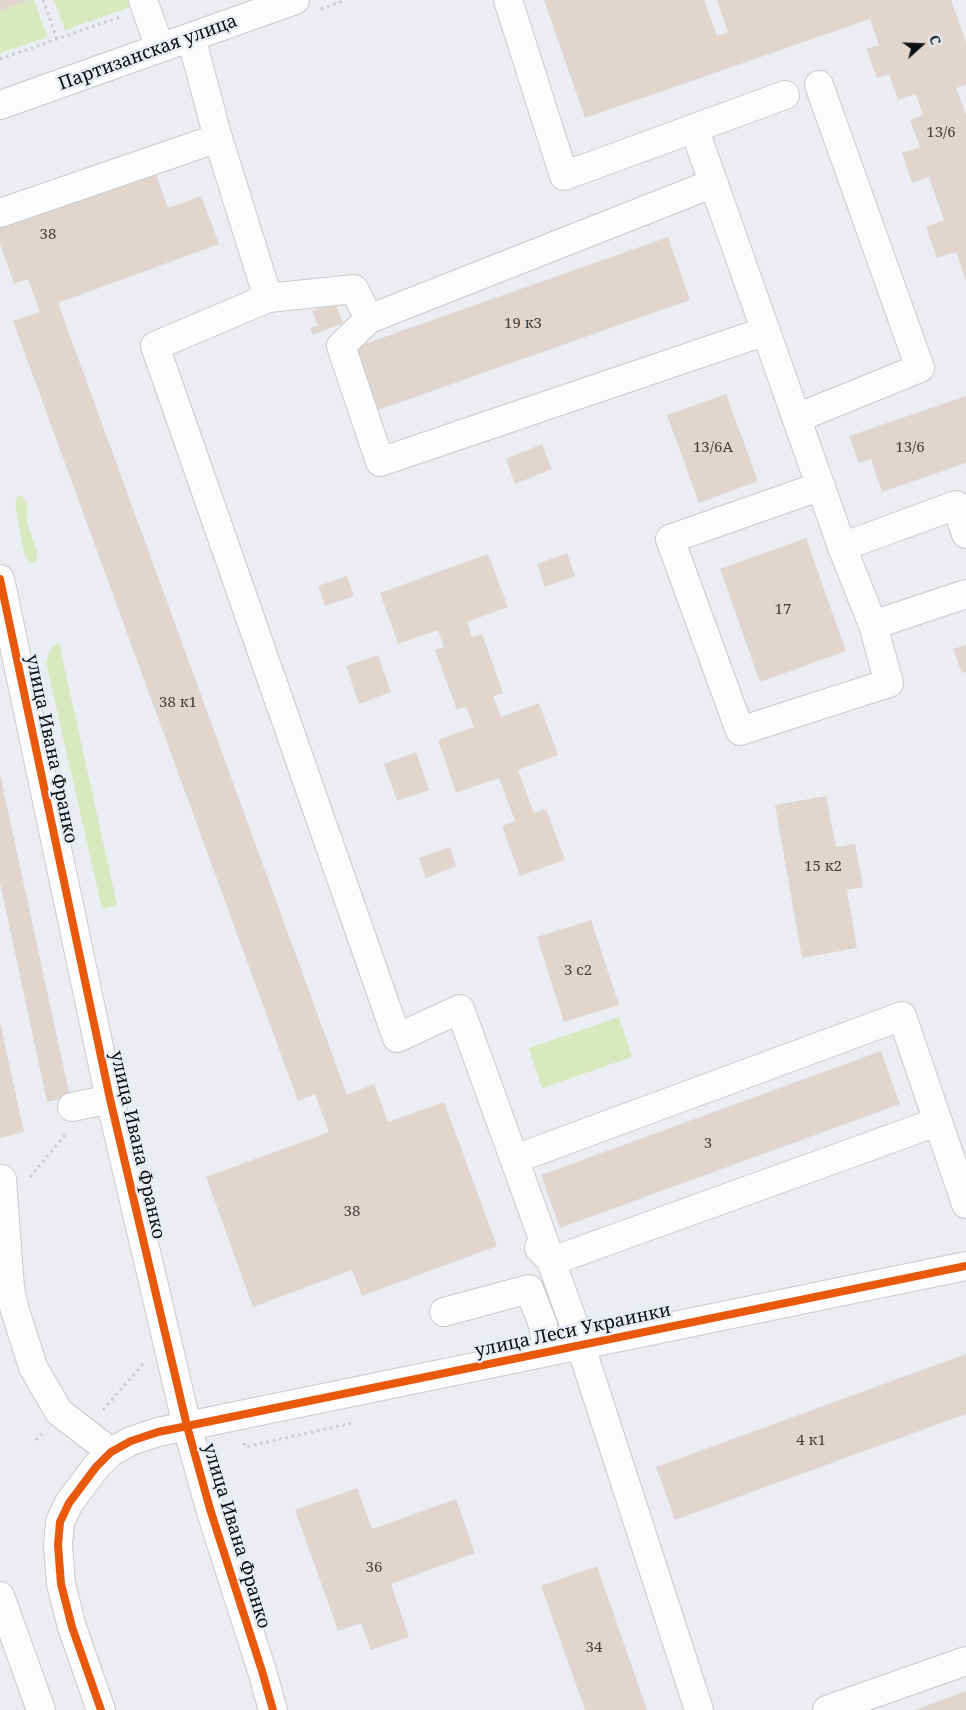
<!DOCTYPE html>
<html>
<head>
<meta charset="utf-8">
<style>
	body { margin:0 }
	#map { position:relative; width:966px; height:1710px; overflow:hidden; background:#ebedf2; font-family:"Noto Serif",serif }
	canvas { display:block }
	.north { position:absolute; left:896px; top:20px; width:50px; height:50px; -webkit-text-stroke:4px #e8ecf5; paint-order:stroke; rotate:70deg; font-size:14px; font-weight:700; line-height:20px; text-align:center; color:#0d0f12 }
	.north::after { content:''; display:block; margin:auto; width:18px; height:22px; background:#0d0f12; clip-path:polygon(50% 0,100% 100%,50% 72%,0 100%) }
</style>
</head>
<body>
<div id="map">
<canvas width="966" height="1710"></canvas>
<div class="north">С</div>
</div>
<script>
const ctx = document.querySelector('canvas').getContext('2d');
ctx.lineJoin = 'round';
function fillPath(path, color) {
  ctx.fillStyle = color;
  ctx.fill(path, 'evenodd');
}
function poly(rows) {
  const path = new Path2D();
  for (const r of rows) {
    path.moveTo(r[0], r[1]);
    for (let i = 2; i < r.length; i += 2) path.lineTo(r[i], r[i + 1]);
  }
  return path;
}
function trace(path, color, width, dash) {
  ctx.strokeStyle = color;
  ctx.lineWidth = width;
  ctx.lineCap = dash ? 'butt' : 'round';
  ctx.setLineDash(dash || []);
  ctx.stroke(path);
}
function write(font, color, halo, rows, align = 'center') {
  ctx.font = font + ' "Noto Serif",serif';
  ctx.lineWidth = 5;
  ctx.setLineDash([]);
  ctx.textBaseline = 'middle';
  ctx.strokeStyle = halo;
  ctx.fillStyle = color;
  for (const [text, x, y, turn = 0] of rows) {
    ctx.save();
    ctx.translate(x, y);
    ctx.rotate((+turn || 0) * Math.PI / 180);
    ctx.textAlign = isNaN(turn) ? turn : align;
    if (halo) ctx.strokeText(text, 0, 0);
    ctx.fillText(text, 0, 0);
    ctx.restore();
  }
}
fillPath(poly([
	[30,0,34,0,47,37,0,53,0,11],
	[54,0,135,0,137,5,65,30],
	[17,496,22,496,27,506,27,523,37,552,36,562,30,563,24,553,15,504],
	[59,643,117,905,102,909,46,662,52,647],
	[619,1017,632,1057,542,1088,529,1048]
]), '#dae8c0');
fillPath(poly([
	[0,0,30,0,0,11],
	[544,0,704,0,717,36,728,32,717,1,720,0,951,0,966,42,966,85,956,88,966,115,966,281,956,252,937,258,926,227,944,220,929,177,912,183,902,153,920,147,910,120,923,115,916,94,898,100,889,74,877,78,866,49,879,45,870,19,585,118],
	[154,169,168,208,201,196,219,244,58,303,347,1095,374,1084,388,1122,444,1102,497,1246,362,1296,352,1270,253,1307,206,1177,329,1132,315,1094,298,1101,13,321,40,312,28,279,14,284,0,244,0,225],
	[668,237,690,300,378,410,356,347],
	[335,302,343,323,313,335,310,328,318,325,312,311],
	[726,394,758,481,699,503,667,415],
	[966,396,966,463,882,492,871,459,859,463,849,436],
	[542,444,552,469,515,484,506,459],
	[806,538,846,651,760,682,720,569],
	[567,553,575,576,545,587,537,564],
	[488,554,508,607,467,622,472,637,482,634,503,693,493,696,501,717,539,703,558,755,518,770,534,813,546,809,565,860,520,876,502,826,515,821,499,778,456,793,438,740,474,727,466,707,457,710,435,650,444,647,438,630,398,644,380,593],
	[347,576,354,596,325,606,318,586],
	[966,645,966,672,962,673,953,649],
	[378,655,391,692,359,704,346,666],
	[416,752,429,790,397,801,384,764],
	[0,774,70,1097,47,1102,0,883],
	[826,796,836,847,855,844,863,887,847,890,857,948,802,958,775,805],
	[450,847,456,866,426,878,419,858],
	[591,920,619,1005,564,1022,537,937],
	[0,1022,24,1132,0,1138],
	[881,1051,900,1104,560,1228,541,1175],
	[966,1354,966,1414,675,1520,656,1467],
	[357,1488,372,1529,456,1499,475,1553,391,1584,409,1637,371,1650,361,1623,338,1631,295,1510],
	[597,1566,647,1710,585,1710,541,1586],
	[966,1691,966,1710,915,1710]
]), '#e1d6cd');
const minor = poly([
	[143,0,160,48],
	[508,0,564,176,785,95],
	[191,37,218,138,268,298,155,346,397,1038,460,1009,572,1319,699,1710],
	[0,105,295,0],
	[694,128,842,547,873,625,966,594],
	[714,183,369,319,341,346,380,462,766,331],
	[0,213,218,138],
	[268,298,354,289,369,319],
	[797,418,920,368,819,85],
	[821,486,670,539,740,731,889,683,873,625],
	[842,547,956,505,966,534],
	[0,579,110,1099,187,1426,210,1509,262,1671,273,1710],
	[72,1107,110,1099],
	[515,1159,902,1016,966,1204],
	[2,1179,10,1288,14,1307,33,1367,59,1412,111,1452],
	[539,1248,552,1261,937,1122],
	[444,1312,529,1289,543,1325,547,1352],
	[101,1710,72,1627,61,1584,58,1545,60,1522,69,1503,96,1467,111,1452,131,1441,158,1432,966,1266],
	[827,1710,966,1661]
]);
const major = poly([
	[0,1596,41,1710]
]);
trace(minor, '#c8cacd', 30);
trace(major, '#c8cacd', 30);
trace(poly([
	[43,0,57,39],
	[321,9,345,0],
	[0,59,120,17],
	[30,1177,66,1134],
	[103,1410,143,1364],
	[36,1440,42,1434],
	[244,1443,245,1447,352,1423]
]), '#cacbcd', 3, [2.5, 4]);
trace(minor, '#fcfcfd', 28);
trace(major, '#fcfcfd', 28);
trace(poly([
	[0,579,110,1099,187,1426,210,1509,262,1671,273,1710],
	[101,1710,72,1627,61,1584,58,1545,60,1522,69,1503,96,1467,111,1452,131,1441,158,1432,966,1266]
]), '#e8590c', 8);
write('15px', '#424141', null, [
	["13/6",941,133],
	["38",48,235],
	["19 к3",523,324],
	["13/6А",713,448],
	["13/6",910,448],
	["17",783,610],
	["38 к1",178,703],
	["15 к2",823,867],
	["3 с2",578,971],
	["3",708,1144],
	["38",352,1212],
	["4 к1",811,1441],
	["36",374,1568],
	["34",594,1648]
]);
write('18px', '#0d0f12', '#e8ecf5', [
	["Партизанская улица",148,53,-20],
	["улица Ивана Франко",51,749,78],
	["улица Ивана Франко",137,1145,77],
	["улица Леси Украинки",573,1331,-12],
	["улица Ивана Франко",236,1536,73]
]);
</script>
</body>
</html>
